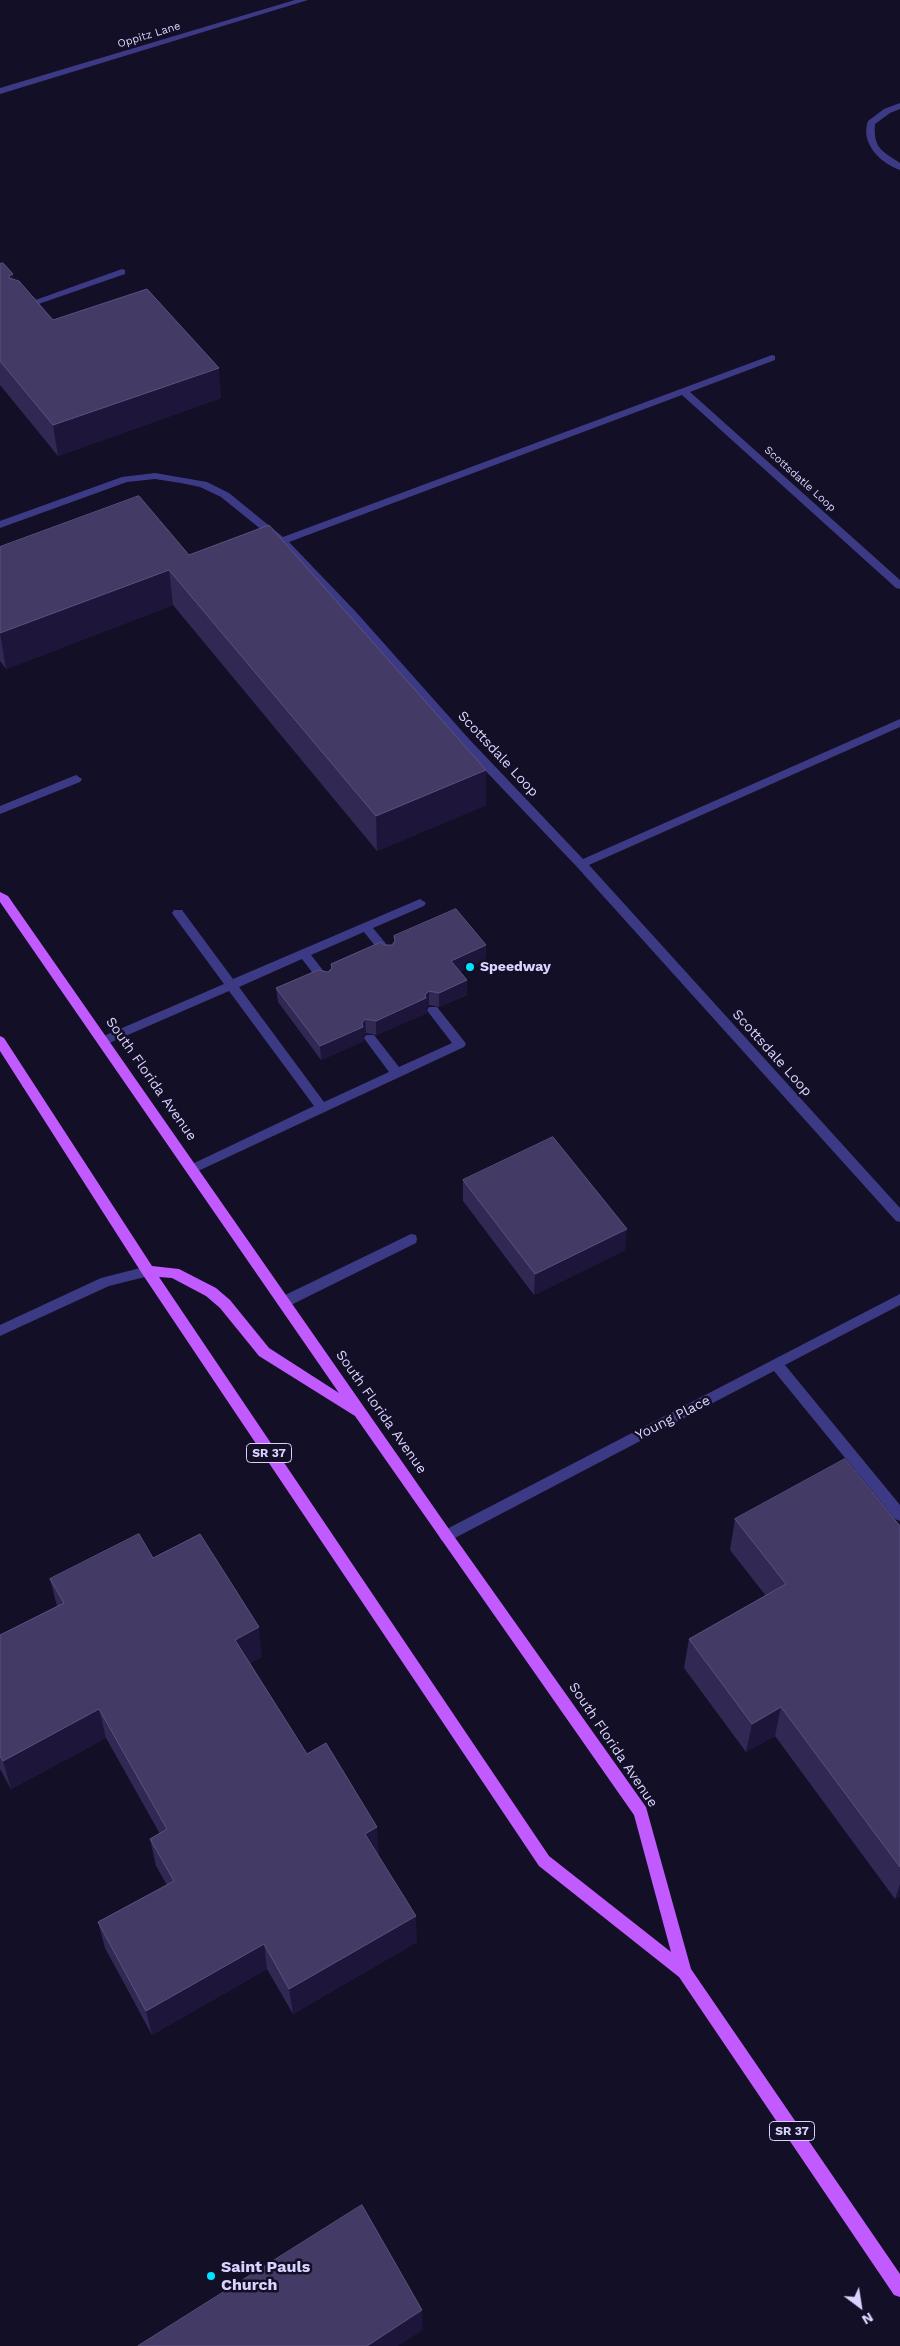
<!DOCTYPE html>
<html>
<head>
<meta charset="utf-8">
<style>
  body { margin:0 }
  #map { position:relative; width:900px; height:2346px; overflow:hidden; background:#130f26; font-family:"Work Sans",sans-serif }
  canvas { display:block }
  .north { position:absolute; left:835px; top:2281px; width:50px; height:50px; -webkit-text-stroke:4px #130f26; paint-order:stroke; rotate:149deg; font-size:14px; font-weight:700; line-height:20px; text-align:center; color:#d9d4ff }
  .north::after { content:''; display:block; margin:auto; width:18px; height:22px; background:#d9d4ff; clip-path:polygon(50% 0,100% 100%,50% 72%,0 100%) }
</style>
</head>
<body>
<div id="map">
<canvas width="900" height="2346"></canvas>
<div class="north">N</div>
</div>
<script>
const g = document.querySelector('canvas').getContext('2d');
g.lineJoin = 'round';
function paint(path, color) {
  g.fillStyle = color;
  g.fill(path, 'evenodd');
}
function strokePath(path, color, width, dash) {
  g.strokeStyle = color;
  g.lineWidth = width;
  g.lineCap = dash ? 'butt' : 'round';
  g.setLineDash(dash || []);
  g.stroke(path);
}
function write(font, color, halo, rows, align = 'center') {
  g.font = font + ' "Work Sans",sans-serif';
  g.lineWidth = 5;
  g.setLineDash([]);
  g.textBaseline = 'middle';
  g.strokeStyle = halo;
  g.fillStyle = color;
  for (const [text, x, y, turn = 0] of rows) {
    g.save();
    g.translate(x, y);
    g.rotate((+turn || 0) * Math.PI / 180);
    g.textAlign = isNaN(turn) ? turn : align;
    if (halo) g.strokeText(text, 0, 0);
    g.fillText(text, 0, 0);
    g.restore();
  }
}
const minor = new Path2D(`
  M295 0H308L0 94V88Z
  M900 103V109L890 113 875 124C873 148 882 151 900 163V170C880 163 860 143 868 121L884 109Z
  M122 269 125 270V274L24 309H18L16 307Z
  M772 355 775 356V360L690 392 900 580V589L896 588 682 395 289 542 356 612 469 739 583 859 900 719V727L589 865 900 1208V1222L896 1221 577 867 461 745 348 616 278 543 221 497 200 487 181 483 155 479 127 482 0 528V521L122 477 155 473 207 482 229 493 283 537Z
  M76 775 82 779 80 782 0 814V806Z
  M420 899 426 903 424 906 373 928 392 951 394 954 392 957H384L364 932 311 955 329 978 331 981 329 984H321L302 959 239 987 324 1102 389 1072 366 1041 364 1038 366 1035H374L399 1067 452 1043 429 1013 427 1010 429 1007H437L464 1041 466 1044 464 1047 196 1172H188L186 1169 188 1166 314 1106 229 991 107 1044H99L97 1041 99 1038 224 984 174 916 172 913 174 910H182L233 979Z
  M411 1234 416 1235 417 1239 416 1243 289 1306H279L278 1302 279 1298Z
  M148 1266 153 1267 154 1271 153 1275 109 1286 0 1336V1325L101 1278Z
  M900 1294V1305L785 1365 900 1505V1521L895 1519 774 1371 451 1540 446 1542 441 1540 439 1536 441 1532Z`);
const major = new Path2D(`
  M0 892 8 896 451 1532 646 1807 691 1969 900 2274V2297L894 2295 679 1977 539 1866 143 1275 0 1051V1036L4 1038 152 1266 179 1269 216 1288 230 1300 269 1348 339 1393 0 902ZM159 1277 172 1278 206 1296 220 1308 259 1356 355 1416 634 1815 671 1952 549 1856Z`);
const wall = new Path2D(`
  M0 264 53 320 221 398 58 456 0 385Z
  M0 547 189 555 486 805 377 851 173 605 6 669 0 661Z
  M394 936 486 945V959L459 972 467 995 439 1007 429 1005 426 1008 427 1013 376 1035 366 1033 363 1036 364 1041 321 1060 278 1002 276 988 328 972 331 969V964L384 945H392L394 942Z
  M463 1180 625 1250 534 1295 463 1201Z
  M735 1519 900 1526V1896L895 1899 775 1736 746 1752 684 1668 689 1639 766 1596 730 1550Z
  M153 1558 262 1657 250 1663 307 1754 379 1854H378L417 1942 293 2014 267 1969 152 2035 105 1948 98 1922 167 1885 156 1866 150 1839 160 1834 106 1738 11 1789 0 1769V1635L57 1606 50 1579Z`);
const shadedWall = new Path2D(`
  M13 274 18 304 13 306 9 276Z
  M219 368 221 398 58 456 53 425Z
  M169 570 173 605 6 669 0 633Z
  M486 770V805L377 851 376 816Z
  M486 945V959L451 976V961Z
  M467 980V995L439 1007V993Z
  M429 991V1005L426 1008 427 1013 376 1035V1021Z
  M365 1019 366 1033 363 1036 364 1041 321 1060 320 1046 362 1023Z
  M627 1229 625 1250 534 1295 535 1274Z
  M259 1627 262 1657 239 1669 235 1640Z
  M781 1707 775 1736 746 1752 752 1724Z
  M99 1709 106 1738 11 1789 3 1761Z
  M377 1827 379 1854 366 1861 365 1834Z
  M900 1884V1896L895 1899Z
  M416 1916 417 1942 293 2014 289 1989Z
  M264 1944 267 1969 152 2035 146 2011Z
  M422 2310 423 2330 398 2346H367Z`);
const building = new Path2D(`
  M3 263 13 274 9 276V278L19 281 53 320 147 289 219 368 53 425 0 361V264Z
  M139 496 189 555 269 525 486 770 376 816 169 570 0 633V547Z
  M456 909 486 945 451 961 467 980 439 993 429 991 425 995 426 998 376 1021 365 1019 362 1023 363 1027 320 1046 276 988 318 970 328 972 332 968 331 964 381 942 384 945H392L395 941 394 936Z
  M553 1137 627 1229 535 1274 463 1180Z
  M845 1459 900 1526V1867L781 1707 752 1724 689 1639 786 1584 735 1519Z
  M139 1534 153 1558 200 1534 259 1627 235 1640 307 1754 326 1743 377 1827 365 1834 416 1916 289 1989 264 1944 146 2011 98 1922 174 1881 150 1839 167 1829 99 1709 3 1761 0 1756V1635L64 1603 50 1579Z
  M362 2205 422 2310 367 2346H138Z`);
const markers = [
  [470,967,5,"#00e5ff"],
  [211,2276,5,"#00e5ff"]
];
const farStreetnames = [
  ["Oppitz Lane",149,35,-17],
  ["Scottsdatle Loop",800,479,42]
];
const shields = [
  [269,1453,45],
  [792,2131,45]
];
const shieldNames = [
  ["SR 37",269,1453],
  ["SR 37",792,2131]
];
const streetNames = [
  ["Scottsdale Loop",498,754,47],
  ["Scottsdale Loop",772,1053,48],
  ["South Florida Avenue",151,1079,55],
  ["South Florida Avenue",381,1412,55],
  ["Young Place",673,1418,-27],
  ["South Florida Avenue",613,1745,56]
];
const poiNames = [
  ["Speedway",480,967]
];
const nearPoinames = [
  ["Saint Pauls",221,2267],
  ["Church",221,2285]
];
paint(minor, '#3d3a85');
paint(major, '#c25bff');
paint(wall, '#312854');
paint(shadedWall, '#1d163a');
paint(building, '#433a66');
strokePath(building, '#5a527e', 1);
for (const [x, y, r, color] of markers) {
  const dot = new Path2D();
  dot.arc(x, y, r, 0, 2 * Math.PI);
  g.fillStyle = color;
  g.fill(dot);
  strokePath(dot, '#130f26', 2);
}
write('11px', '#d9d4ff', '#130f26', farStreetnames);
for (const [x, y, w] of shields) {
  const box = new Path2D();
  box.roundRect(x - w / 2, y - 9.5, w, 19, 4);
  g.fillStyle = '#130f26';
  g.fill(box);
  strokePath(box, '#d9d4ff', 1);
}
write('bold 12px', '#d9d4ff', null, shieldNames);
write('14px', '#d9d4ff', '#130f26', streetNames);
write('bold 14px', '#d9d4ff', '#130f26', poiNames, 'left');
write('bold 16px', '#d9d4ff', '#130f26', nearPoinames, 'left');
</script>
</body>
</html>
